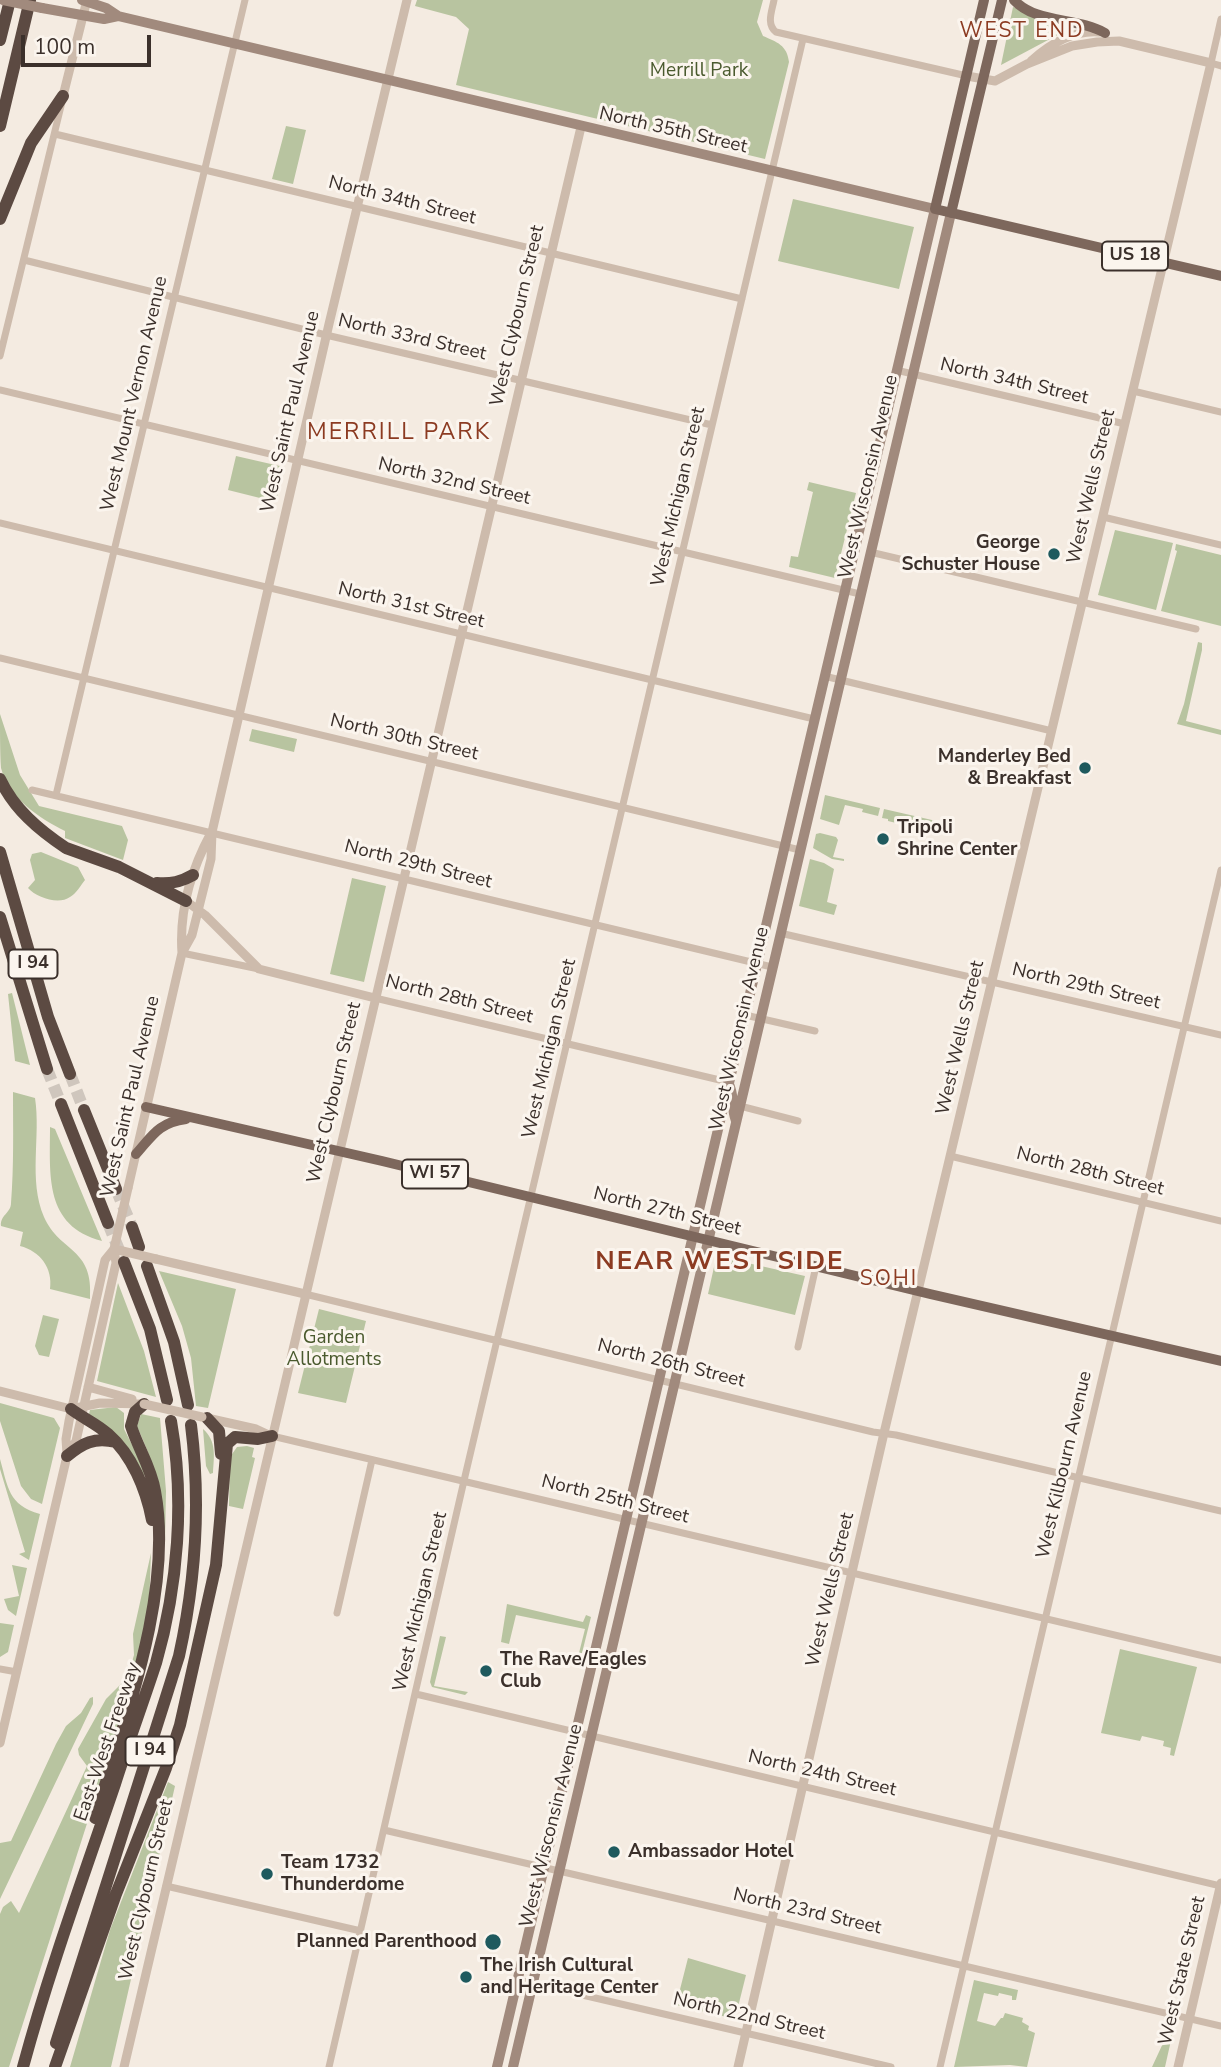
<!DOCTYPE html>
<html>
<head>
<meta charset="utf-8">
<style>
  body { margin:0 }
  #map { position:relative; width:1221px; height:2067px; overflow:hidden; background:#f4ebe1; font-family:"Nunito Sans",sans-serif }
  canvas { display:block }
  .scale { position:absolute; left:21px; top:35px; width:130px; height:32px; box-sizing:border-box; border:4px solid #3b302b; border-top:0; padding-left:9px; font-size:21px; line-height:24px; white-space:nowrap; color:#3b302b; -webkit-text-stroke:5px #fbf5ee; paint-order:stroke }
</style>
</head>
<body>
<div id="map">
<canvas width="1221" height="2067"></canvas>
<div class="scale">100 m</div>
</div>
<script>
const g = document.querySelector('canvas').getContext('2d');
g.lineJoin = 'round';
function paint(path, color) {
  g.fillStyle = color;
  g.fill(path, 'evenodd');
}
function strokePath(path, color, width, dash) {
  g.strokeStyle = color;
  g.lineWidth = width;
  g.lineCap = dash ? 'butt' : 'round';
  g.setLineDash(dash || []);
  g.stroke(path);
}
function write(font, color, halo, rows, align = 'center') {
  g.font = font + ' "Nunito Sans",sans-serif';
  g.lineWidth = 6;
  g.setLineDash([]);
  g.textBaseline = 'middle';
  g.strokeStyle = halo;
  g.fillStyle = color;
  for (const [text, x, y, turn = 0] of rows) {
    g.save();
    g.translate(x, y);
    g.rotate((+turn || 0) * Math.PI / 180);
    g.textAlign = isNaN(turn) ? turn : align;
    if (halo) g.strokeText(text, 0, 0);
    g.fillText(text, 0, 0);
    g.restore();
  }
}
const green = new Path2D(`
  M417 0H763L757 22 763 36C777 42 787 45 789 62L765 159 456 85 469 29 456 17 415 6Z
  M1013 7 1064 24 1065 31 1001 65Z
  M286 126 306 130 293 184 272 179Z
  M793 199 914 227 899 289 778 261Z
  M236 456 284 467 276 502 228 490Z
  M809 482 856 493 835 578 789 567 791 556 798 557 813 492 807 490Z
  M1115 530 1173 543 1156 610 1098 595Z
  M1176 544 1221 555V626L1161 611 1177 551 1175 550Z
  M1198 642 1202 643V650L1186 721 1221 730V735L1177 724 1184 704Z
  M0 714 20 775 39 806 122 826 128 840 123 860 65 838V831C39 818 9 798 1 768 0 753 0 730 0 714Z
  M252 729 297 739 294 752 249 741Z
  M825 795 880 808 878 816 862 812 863 809 845 805 839 825 820 819Z
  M884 809 932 820 934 825 923 823 921 829 888 821V819L882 818Z
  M820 833 836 837 838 840 833 857 844 859V861L832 859 813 848 816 834Z
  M41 852 78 867 85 880C81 885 76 894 70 897 59 905 37 898 28 888L35 880 30 860 32 854Z
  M810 859 824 863 834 869 827 902 837 905 834 915 799 906Z
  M352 878 386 886 364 982 330 974Z
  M12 993 30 1065 15 1061 8 994Z
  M13 1092 35 1098C41 1136 28 1180 44 1217 60 1253 94 1247 90 1299L50 1289C53 1268 40 1251 20 1246L23 1232 1 1226C0 1215 11 1213 11 1203 14 1166 13 1129 13 1092Z
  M50 1127 55 1129 102 1241C44 1226 50 1175 50 1127Z
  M721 1257 805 1276 795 1315 708 1294 716 1258Z
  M159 1271 236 1289 208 1408 196 1406 191 1358 182 1326Z
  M118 1283 144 1351 156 1397 97 1381Z
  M319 1309 366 1321 346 1403 298 1393Z
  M43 1315 59 1319 49 1357 39 1355 35 1346Z
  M0 1403 54 1418 60 1428 42 1504 31 1499 21 1486 0 1421Z
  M116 1407 124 1413V1429L147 1474 143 1476 89 1414 90 1410Z
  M141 1414 160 1418 166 1491 165 1541H163L148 1452 137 1426Z
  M203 1429C217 1441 214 1457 213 1473L210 1474 206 1466Z
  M247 1446 254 1448 252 1457 255 1458 243 1509 229 1506 230 1457 237 1447Z
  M0 1459C8 1487 8 1505 40 1514L29 1560 19 1554 25 1552 0 1469Z
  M151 1553 149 1611 124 1708 9 2067H0V1914L3 1907 11 1901 19 1913 87 1766 79 1755 78 1749 106 1699 127 1678 134 1655 133 1634Z
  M12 1565 27 1568 16 1616 8 1610 4 1599 19 1596Z
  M507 1604 583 1622 586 1615 591 1617 582 1653H579L585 1629 516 1615 509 1644 501 1642Z
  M0 1623 14 1625 8 1652 0 1657Z
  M440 1636 446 1637 434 1686 468 1692 465 1695 432 1687 430 1682Z
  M1120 1649 1197 1667 1174 1756 1170 1755 1171 1748 1163 1746 1164 1741 1142 1736 1140 1741 1101 1733Z
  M93 1697V1704L0 1899V1843L11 1841 56 1744 66 1726 81 1713 90 1698Z
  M168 1782 175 1786 111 2067H70L110 1930Z
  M688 1958 746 1975 735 2019 676 2005Z
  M974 1980 1018 1990 1016 2000H1012V1996L999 1993 998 1996 984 1993 977 2021 995 2026 1001 2018H1003L1005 2013 1023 2018 1022 2022 1029 2026 1028 2030 1035 2033 1027 2067 1010 2065 954 2067Z
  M1171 2026 1174 2027 1165 2067H1152Z`);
const motorwayTunnel = new Path2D(`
  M47 1069 61 1104
  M70 1074 84 1110
  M116 1189 132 1227
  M108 1223 124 1262`);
const minor = new Path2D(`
  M774 0C772 11 766 24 776 32L967 76
  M1221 19 1211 63 1221 66
  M55 134 742 299
  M24 260 326 335 712 425
  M0 356 62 102
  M896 370 1125 424
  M0 390 860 594
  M1133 391 1221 412
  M1103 517 1221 545
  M0 523 814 719
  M870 552 1196 629
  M0 658 800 850
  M824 676 1052 731
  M32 790 772 967
  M56 795 245 0
  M780 933 1221 1035
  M182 953 259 969
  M375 998 728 1082
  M745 1015 815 1031
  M740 1106 798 1121
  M950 1156 1221 1221
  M305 1294 873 1432 896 1435 1221 1511
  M798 1347 816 1266
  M272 1436 1221 1660
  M337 1613 372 1460
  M0 1669 17 1672
  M416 1694 1221 1886
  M384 1830 1221 2026
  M166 1886 361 1931
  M518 1980 891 2067
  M329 2067 466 1472 803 39
  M940 2067 1221 870`);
const tertiary = new Path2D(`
  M1031 61C1050 44 1073 30 1099 32
  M63 96 87 0
  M186 901 205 915 259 969 375 998
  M182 953 192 935 211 859 212 832 237 724 329 324 407 0
  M128 1188 182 953C179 911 191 870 211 833
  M156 1259 305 1294
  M88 1387 132 1399
  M0 1391 71 1409 100 1403 144 1404
  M207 1418 256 1429 271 1436
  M67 1454 66 1439 69 1421 105 1260 114 1249
  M0 1743 67 1456 76 1441 116 1263 114 1249
  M124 2067 581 127
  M738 2067 884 1433 1211 63 1119 41 1097 42 1072 46 1027 64 995 81 967 76
  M1178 2067 1221 1883`);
const secondary = new Path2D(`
  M82 0 106 8 118 16 935 209 497 2067
  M42 8 104 19 118 16
  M728 1082C736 1098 730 1105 736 1121
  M513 2067 951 213`);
const primary = new Path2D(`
  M984 0 935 209 1221 276
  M1014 0C1036 24 1077 17 1105 33
  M951 213 1002 0
  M146 1107 382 1161 930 1294 1221 1361
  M136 1154C153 1135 158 1123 186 1119`);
const motorway = new Path2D(`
  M0 40 10 0
  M0 126 30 0
  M0 219 31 143 63 96
  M0 779C14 809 39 830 66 848L119 867 186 901
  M0 852 48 1017 70 1074
  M157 883C171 884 181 882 193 875
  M0 917 47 1069
  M61 1104 108 1223
  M84 1110 116 1189
  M132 1227 139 1247
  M124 1262 150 1329 167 1400
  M147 1266 174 1342 188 1405
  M71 1409C83 1418 97 1424 108 1434 132 1455 146 1489 152 1520
  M207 1418 219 1431 221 1454
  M67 1456C83 1443 94 1437 116 1442
  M95 1818C124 1720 174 1593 155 1491 151 1467 138 1448 131 1426L135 1412 144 1404
  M56 2043 179 1656C196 1579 201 1504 191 1425
  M23 2067C49 1971 83 1878 115 1784 128 1743 143 1703 156 1663 178 1586 185 1500 171 1421
  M55 2067 116 1894 166 1768 180 1725 216 1565 227 1444 235 1437 258 1439 272 1436`);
const tertiaryBridge = new Path2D(`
  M128 1188 114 1249 156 1259
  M144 1404 202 1417`);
const secondaryBridge = new Path2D(`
  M3 0 42 8`);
const markers = [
  [1054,554,7,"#1f5a5e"],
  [1085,768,7,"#1f5a5e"],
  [883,839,7,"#1f5a5e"],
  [486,1671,7,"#1f5a5e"],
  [614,1852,7,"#1f5a5e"],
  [267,1874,7,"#1f5a5e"],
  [493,1942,9,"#1f5a5e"],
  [466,1977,7,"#1f5a5e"]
];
const shields = [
  [1135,256,66],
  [33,964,49],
  [435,1174,66],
  [150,1751,49]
];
const shieldNames = [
  ["US 18",1135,256],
  ["I 94",33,964],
  ["WI 57",435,1174],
  ["I 94",150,1751]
];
const parkNames = [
  ["Merrill Park",699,71],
  ["Garden",334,1338],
  ["Allotments",334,1360]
];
const streetNames = [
  ["North 35th Street",673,131,13],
  ["North 34th Street",402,201,14],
  ["West Clybourn Street",518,316,-77],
  ["North 33rd Street",412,338,13],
  ["North 34th Street",1014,382,13],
  ["West Mount Vernon Avenue",135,394,-77],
  ["West Saint Paul Avenue",291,412,-77],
  ["West Wisconsin Avenue",869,477,-77],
  ["North 32nd Street",454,482,13],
  ["West Wells Street",1092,487,-77],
  ["West Michigan Street",679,497,-77],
  ["North 31st Street",411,606,13],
  ["North 30th Street",404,738,13],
  ["North 29th Street",418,865,14],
  ["North 29th Street",1086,987,13],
  ["North 28th Street",459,1000,14],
  ["West Wisconsin Avenue",740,1029,-77],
  ["West Wells Street",961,1038,-77],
  ["West Michigan Street",550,1049,-77],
  ["West Clybourn Street",335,1093,-77],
  ["West Saint Paul Avenue",131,1097,-77],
  ["North 28th Street",1090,1172,14],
  ["North 27th Street",667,1212,14],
  ["North 26th Street",671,1364,14],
  ["West Kilbourn Avenue",1065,1465,-77],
  ["North 25th Street",615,1500,14],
  ["West Wells Street",831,1590,-77],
  ["West Michigan Street",421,1602,-77],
  ["East-West Freeway",108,1742,-71],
  ["North 24th Street",822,1774,13],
  ["West Wisconsin Avenue",552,1826,-76],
  ["West Clybourn Street",147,1890,-77],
  ["North 23rd Street",807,1912,13],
  ["West State Street",1183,1971,-77],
  ["North 22nd Street",749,2017,13]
];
const poiNames = [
  ["George",1040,543,"right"],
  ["Schuster House",1040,565,"right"],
  ["Manderley Bed",1071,757,"right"],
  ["& Breakfast",1071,779,"right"],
  ["Tripoli",897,828],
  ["Shrine Center",897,850],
  ["The Rave/Eagles",500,1660],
  ["Club",500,1682],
  ["Ambassador Hotel",628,1852],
  ["Team 1732",281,1863],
  ["Thunderdome",281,1885],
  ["Planned Parenthood",477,1942,"right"],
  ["The Irish Cultural",480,1966],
  ["and Heritage Center",480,1988]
];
const neighbourhoodNames = [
  ["WEST END",1022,32],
  ["SOHI",889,1280]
];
const quarterNames = [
  ["MERRILL PARK",399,433]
];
const districtNames = [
  ["NEAR WEST SIDE",720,1263]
];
paint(green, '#b8c4a0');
strokePath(motorwayTunnel, '#cfc6bd', 12, [12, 6]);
strokePath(minor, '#cdbbac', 7);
strokePath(tertiary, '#cdbbac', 9);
strokePath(secondary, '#a18a7d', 10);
strokePath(primary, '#7d675c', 10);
strokePath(motorway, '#5c4a42', 12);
strokePath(tertiaryBridge, '#cdbbac', 9);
strokePath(secondaryBridge, '#a18a7d', 10);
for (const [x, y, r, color] of markers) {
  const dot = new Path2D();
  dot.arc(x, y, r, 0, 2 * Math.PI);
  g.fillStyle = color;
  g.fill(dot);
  strokePath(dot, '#fbf5ee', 2.5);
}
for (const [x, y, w] of shields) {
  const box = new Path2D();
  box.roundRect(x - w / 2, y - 14.5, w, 29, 5);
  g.fillStyle = '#fbf5ee';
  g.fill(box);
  strokePath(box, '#3b302b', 2);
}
write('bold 18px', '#3b302b', null, shieldNames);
write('19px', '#4a5a2e', '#fbf5ee', parkNames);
write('19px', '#3b302b', '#fbf5ee', streetNames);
write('bold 19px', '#3b302b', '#fbf5ee', poiNames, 'left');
g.letterSpacing = '2px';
write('21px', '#8c3b22', '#fbf5ee', neighbourhoodNames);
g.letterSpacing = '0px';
g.letterSpacing = '2px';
write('23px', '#8c3b22', '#fbf5ee', quarterNames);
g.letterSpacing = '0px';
g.letterSpacing = '2px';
write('bold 26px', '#8c3b22', '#fbf5ee', districtNames);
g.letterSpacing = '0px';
</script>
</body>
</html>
